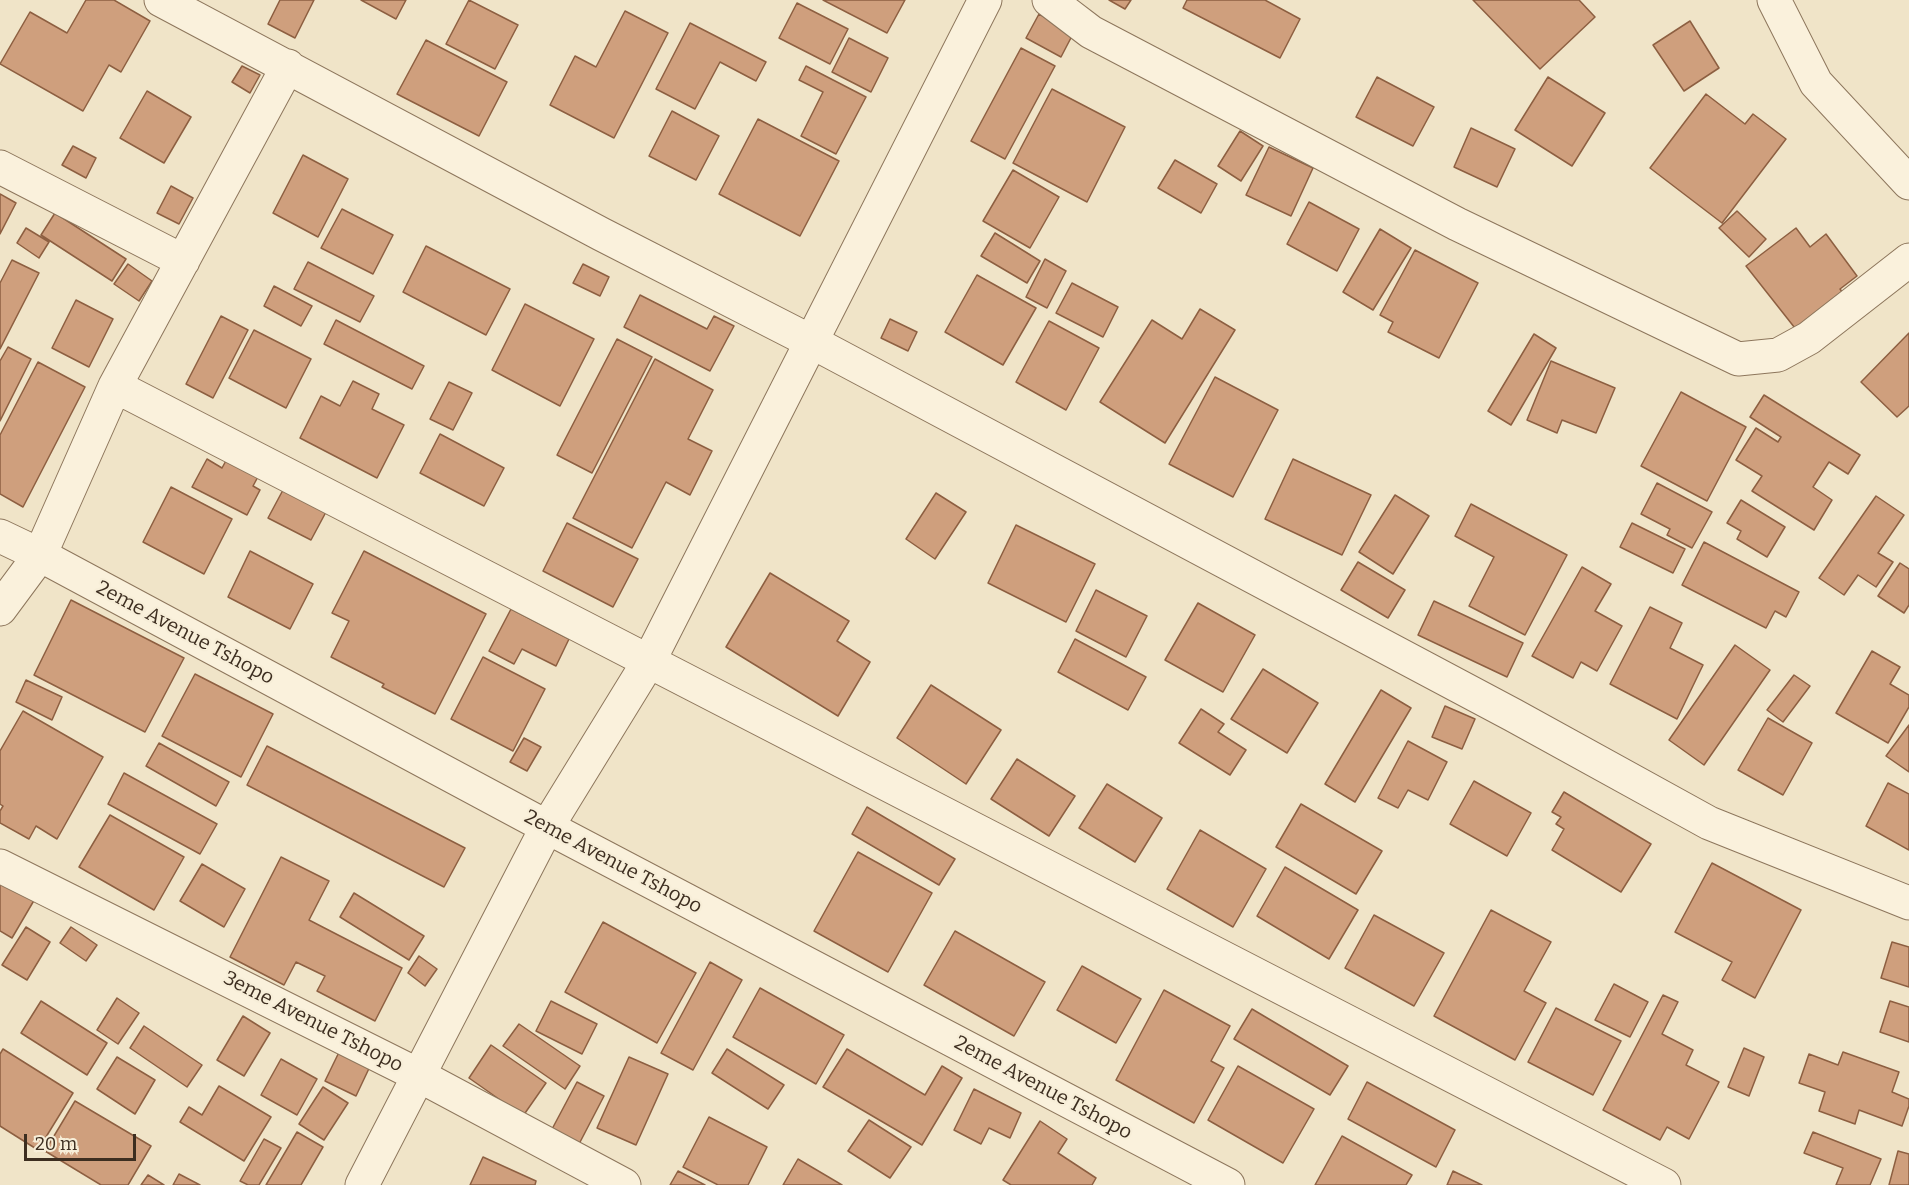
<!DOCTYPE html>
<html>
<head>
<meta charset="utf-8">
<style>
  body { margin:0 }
  #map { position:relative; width:1909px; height:1185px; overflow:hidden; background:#f0e4c8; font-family:Bitter,serif }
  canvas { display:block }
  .scale { position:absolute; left:24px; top:1134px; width:112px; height:27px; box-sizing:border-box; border:3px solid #3d2e20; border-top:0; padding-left:8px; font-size:18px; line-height:21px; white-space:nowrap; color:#3d2e20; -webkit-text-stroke:4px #f7eed8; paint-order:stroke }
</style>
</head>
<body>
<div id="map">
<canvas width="1909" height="1185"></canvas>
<div class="scale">20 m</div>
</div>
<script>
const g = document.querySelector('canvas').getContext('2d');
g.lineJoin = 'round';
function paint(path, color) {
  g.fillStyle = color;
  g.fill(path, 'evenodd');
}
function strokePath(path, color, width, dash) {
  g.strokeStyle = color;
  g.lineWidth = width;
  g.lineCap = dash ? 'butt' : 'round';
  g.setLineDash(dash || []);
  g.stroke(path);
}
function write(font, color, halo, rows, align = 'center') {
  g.font = font + ' Bitter,serif';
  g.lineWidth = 4.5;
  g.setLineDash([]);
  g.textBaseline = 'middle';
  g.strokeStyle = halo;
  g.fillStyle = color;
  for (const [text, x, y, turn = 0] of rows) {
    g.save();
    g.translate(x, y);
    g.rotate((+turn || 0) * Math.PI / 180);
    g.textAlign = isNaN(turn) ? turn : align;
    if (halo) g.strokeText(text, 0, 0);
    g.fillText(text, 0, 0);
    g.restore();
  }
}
const building = new Path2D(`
  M86 0H114L150 21 121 72 109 65 83 111 0 64 30 12 67 33Z
  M280 0H314L295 38 268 24Z
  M361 0H406L396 19Z
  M469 0 518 25 495 69 446 44Z
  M823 0H905L887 33Z
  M1109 0H1131L1125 9Z
  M1187 0H1265L1300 19 1280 58 1183 8Z
  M1473 0H1579L1595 17 1540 69Z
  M797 3 848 29 830 64 779 38Z
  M625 11 668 33 614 138 550 105 575 56 596 67Z
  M1039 14 1074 32 1061 57 1026 38Z
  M1690 21 1719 68 1684 91 1653 45Z
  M690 23 766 62 756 81 720 62 695 109 656 89Z
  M849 38 888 58 871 92 832 72Z
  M426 40 507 82 479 136 397 94Z
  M1021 48 1055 66 1005 159 971 141Z
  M242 66 260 75 250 93 232 82Z
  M806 66 866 97 836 154 801 136 823 92 799 80Z
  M1377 77 1434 107 1413 146 1356 117Z
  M1548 77 1605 113 1572 166 1515 130Z
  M1052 89 1125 127 1087 202 1013 163Z
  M147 91 191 117 164 163 120 138Z
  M1706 94 1745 124 1753 114 1786 139 1722 223 1650 168Z
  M672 111 719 136 696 180 649 156Z
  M758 119 839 161 800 236 719 194Z
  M1471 128 1515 149 1497 187 1454 167Z
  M1240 131 1263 146 1241 181 1218 166Z
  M73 146 96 158 86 178 62 165Z
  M1269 147 1313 168 1291 216 1246 195Z
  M303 155 348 179 318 237 273 213Z
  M1175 160 1217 184 1201 213 1158 188Z
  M1013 170 1059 197 1030 248 983 221Z
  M171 186 193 198 179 224 157 213Z
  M0 194 16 203 0 234Z
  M1309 202 1359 229 1337 271 1287 244Z
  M342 209 393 235 373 274 321 248Z
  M1737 211 1766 239 1749 257 1719 228Z
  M55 213 126 259 112 281 41 235Z
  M26 228 49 242 39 258 17 243Z
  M1796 228 1810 247 1826 234 1857 276 1840 289 1850 302 1802 337 1746 266Z
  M1380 229 1411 248 1373 310 1343 292Z
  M995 233 1040 261 1027 283 981 256Z
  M426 246 510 289 486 335 403 292Z
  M1415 250 1478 283 1439 358 1388 332 1393 322 1380 315Z
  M1045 259 1066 271 1047 308 1026 297Z
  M12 260 39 273 0 349V283Z
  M308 262 374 296 360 322 294 289Z
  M128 264 152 281 139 301 114 284Z
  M583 264 609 277 600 296 573 283Z
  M977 275 1036 308 1003 365 945 332Z
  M1072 283 1118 307 1103 337 1056 313Z
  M274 286 312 306 301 326 264 306Z
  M640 295 707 329 714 316 734 326 710 371 624 327Z
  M76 300 113 319 89 367 52 348Z
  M525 304 594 339 560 406 492 370Z
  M1200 309 1235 330 1165 443 1100 402 1152 320 1182 339Z
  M221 316 248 330 213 398 186 384Z
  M890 319 917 332 908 351 881 338Z
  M336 320 424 366 412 389 324 344Z
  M1049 321 1099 348 1066 410 1016 382Z
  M254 330 311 359 286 408 229 378Z
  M1909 333V406L1897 417 1861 382Z
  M1534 334 1556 348 1511 425 1488 411Z
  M617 339 652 357 592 473 557 455Z
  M8 347 31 359 0 421V361Z
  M655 359 713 390 688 439 712 451 690 495 666 482 632 548 573 518Z
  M1551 361 1615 388 1596 433 1562 420 1557 433 1527 420Z
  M38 362 85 387 23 507 0 494V435Z
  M1215 377 1278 410 1233 497 1169 464Z
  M353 381 379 394 372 409 404 425 377 478 300 438 321 396 340 406Z
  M449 382 472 393 453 430 430 419Z
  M1681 392 1746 427 1707 501 1641 466Z
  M1764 395 1860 455 1848 474 1829 462 1813 487 1832 500 1814 530 1752 491 1762 476 1736 460 1756 428 1778 442 1781 437 1750 417Z
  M440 434 504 468 484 506 420 473Z
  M228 457 260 473 253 486 260 490 247 515 192 487 207 459 222 468Z
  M1293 459 1371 495 1342 555 1265 519Z
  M1657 483 1712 512 1692 548 1667 535 1670 529 1641 514Z
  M171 487 232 519 204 574 143 542Z
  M283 490 326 512 311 540 268 518Z
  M936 493 966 512 935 559 906 539Z
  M1395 495 1429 516 1393 574 1359 552Z
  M1876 496 1904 515 1878 553 1893 562 1876 587 1858 575 1844 595 1819 578Z
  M1741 500 1785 527 1767 557 1737 539 1741 531 1727 523Z
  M1471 504 1567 555 1525 635 1469 606 1494 557 1455 536Z
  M567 523 638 559 613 607 543 571Z
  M1632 523 1685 549 1673 573 1620 547Z
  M1016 525 1095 564 1066 622 988 583Z
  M1704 542 1799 592 1786 617 1775 611 1766 628 1682 585Z
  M250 551 313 584 290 629 228 597Z
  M364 551 486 614 435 714 382 687 384 684 331 657 349 621 332 613Z
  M1358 562 1405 590 1388 618 1341 590Z
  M1900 563 1909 569V605L1904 613 1878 596Z
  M1582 567 1611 584 1595 611 1622 626 1597 671 1581 662 1573 678 1532 656Z
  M770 573 849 621 837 641 870 662 838 716 726 647Z
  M1096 590 1147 616 1126 657 1076 631Z
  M71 600 184 658 145 732 34 675Z
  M1434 601 1523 643 1507 677 1418 635Z
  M1198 603 1255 635 1223 692 1165 660Z
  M1650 607 1682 623 1670 648 1703 665 1677 719 1610 684Z
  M511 609 569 639 556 666 522 649 514 664 489 651Z
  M1075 639 1146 677 1128 710 1058 672Z
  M1735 645 1770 670 1704 765 1669 740Z
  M1872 651 1900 667 1890 684 1909 695V707L1888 743 1836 713Z
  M483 657 545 689 513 751 451 719Z
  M1263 669 1318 703 1287 753 1231 719Z
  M195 674 273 714 241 777 162 736Z
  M1794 675 1810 686 1783 722 1767 710Z
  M26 680 62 697 52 720 16 702Z
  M931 685 1001 730 966 784 897 738Z
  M1381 690 1411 708 1355 802 1325 784Z
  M1445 706 1475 719 1462 749 1432 737Z
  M1201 709 1224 724 1218 732 1246 750 1230 775 1179 743Z
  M23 711 103 757 57 839 36 826 29 839 0 823V811L3 806 0 804V751Z
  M1768 718 1812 743 1783 795 1738 770Z
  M1909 725V772L1886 756Z
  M524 738 541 747 527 771 510 762Z
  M1408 741 1447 762 1428 800 1408 790 1398 808 1378 798Z
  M159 743 229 782 216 806 146 766Z
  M267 746 465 848 444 887 247 785Z
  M1017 759 1075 796 1049 836 991 799Z
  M124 773 217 824 200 854 108 804Z
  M1474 781 1531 813 1507 856 1450 824Z
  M1888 783 1909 794V850L1866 826Z
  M1107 784 1162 818 1135 862 1079 828Z
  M1564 792 1651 844 1621 892 1552 850 1564 829 1556 824 1561 817 1552 812Z
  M1301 804 1382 851 1356 894 1276 847Z
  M867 807 955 859 939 885 852 834Z
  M110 815 184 857 154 910 79 867Z
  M1200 830 1266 869 1233 927 1167 889Z
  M858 852 932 893 888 972 814 931Z
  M281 857 329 881 309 920 402 968 375 1021 317 991 325 976 296 962 284 985 230 957Z
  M1712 863 1801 910 1755 998 1722 980 1732 962 1675 932Z
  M202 864 245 889 224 927 180 901Z
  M1285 867 1358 910 1329 959 1257 916Z
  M0 876 36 897 12 938 0 931Z
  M354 893 424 936 409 960 340 917Z
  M1491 910 1551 942 1524 991 1546 1003 1515 1060 1434 1016Z
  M1374 915 1444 953 1414 1006 1345 968Z
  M603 922 696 973 657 1043 565 992Z
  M26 927 50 942 27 980 2 965Z
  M71 927 97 945 86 961 60 943Z
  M955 931 1045 982 1014 1036 924 985Z
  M1892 942 1909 947V987L1881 978Z
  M419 956 437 969 425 986 408 973Z
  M710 962 742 980 693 1070 661 1053Z
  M1082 966 1141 999 1116 1043 1057 1010Z
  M1614 984 1648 1002 1630 1037 1595 1020Z
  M760 988 844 1035 816 1084 733 1037Z
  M1164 990 1230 1026 1211 1061 1224 1068 1194 1123 1116 1080Z
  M1663 995 1678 1002 1662 1034 1693 1050 1686 1065 1719 1082 1689 1139 1667 1127 1660 1140 1603 1110Z
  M117 998 139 1013 118 1044 97 1030Z
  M41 1001 107 1043 87 1075 21 1033Z
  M551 1001 597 1024 582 1054 536 1031Z
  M1890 1001 1909 1007V1042L1880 1032Z
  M1556 1008 1621 1041 1593 1095 1528 1062Z
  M1252 1009 1348 1066 1330 1095 1234 1039Z
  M243 1016 270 1033 244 1076 217 1060Z
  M519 1024 580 1066 565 1089 503 1046Z
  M144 1026 202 1065 187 1087 130 1048Z
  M491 1045 546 1083 523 1116 469 1078Z
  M342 1046 373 1060 356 1096 325 1081Z
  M1744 1048 1764 1057 1749 1096 1728 1087Z
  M3 1049 73 1093 38 1150 0 1126V1054Z
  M727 1049 784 1085 768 1109 712 1073Z
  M847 1049 925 1095 942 1066 962 1078 922 1145 823 1087Z
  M1843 1052 1899 1072 1892 1092 1909 1099V1106L1902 1126 1859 1110 1855 1124 1819 1111 1825 1092 1799 1083 1809 1054 1838 1065Z
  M117 1057 155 1080 135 1114 97 1089Z
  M629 1057 668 1074 636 1145 597 1128Z
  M281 1059 317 1079 297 1115 261 1095Z
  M1238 1066 1314 1109 1283 1163 1208 1120Z
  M577 1082 604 1096 578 1146 551 1131Z
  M1367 1082 1455 1130 1436 1167 1348 1119Z
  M219 1086 271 1117 244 1161 180 1122 189 1107 202 1115Z
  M323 1087 348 1103 324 1140 299 1124Z
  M974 1089 1021 1113 1010 1138 989 1128 981 1144 954 1130Z
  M75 1101 151 1146 128 1185H101L45 1151Z
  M709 1117 767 1147 748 1185H718L683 1167Z
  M869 1120 911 1147 890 1178 848 1151Z
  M1040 1121 1067 1139 1058 1153 1096 1178 1092 1185H1011L1003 1180Z
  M297 1132 323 1147 301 1185H266Z
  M1813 1132 1881 1159 1870 1185H1836L1843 1168 1804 1153Z
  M1342 1136 1412 1175 1406 1185H1315Z
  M264 1139 281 1148 259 1185H248L240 1181Z
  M1898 1151 1909 1154V1185H1889Z
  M483 1157 536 1181 535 1185H470Z
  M798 1159 842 1185H783Z
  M678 1171 705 1185H670Z
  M1453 1171 1482 1185H1447Z
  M179 1174 200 1185H173Z
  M148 1175 164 1185H141Z`);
const minor = new Path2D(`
  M161 0 601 234 812 342 1513 715 1709 823 1909 903
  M1049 0 1091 32 1457 224 1738 359 1778 355 1809 338 1909 260
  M0 167 183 261
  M115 386C632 652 1147 921 1664 1185
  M0 536 40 555 547 827 1228 1185
  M0 609 40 555 115 386 288 66
  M0 866 420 1076 624 1185
  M362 1185 547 827 649 661 985 0`);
const tertiary = new Path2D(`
  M1774 0 1816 83 1909 183`);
const streetNames = [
  ["2eme Avenue Tshopo",185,633,28],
  ["2eme Avenue Tshopo",613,862,28],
  ["3eme Avenue Tshopo",313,1022,27],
  ["2eme Avenue Tshopo",1043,1088,28]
];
paint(building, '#cf9f7d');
strokePath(building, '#8d5f41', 1.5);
strokePath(minor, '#8d765c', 35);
strokePath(tertiary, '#8d765c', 35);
strokePath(minor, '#faf1dc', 33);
strokePath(tertiary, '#faf1dc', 33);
write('20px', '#3d2e20', '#f7eed8', streetNames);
</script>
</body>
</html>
